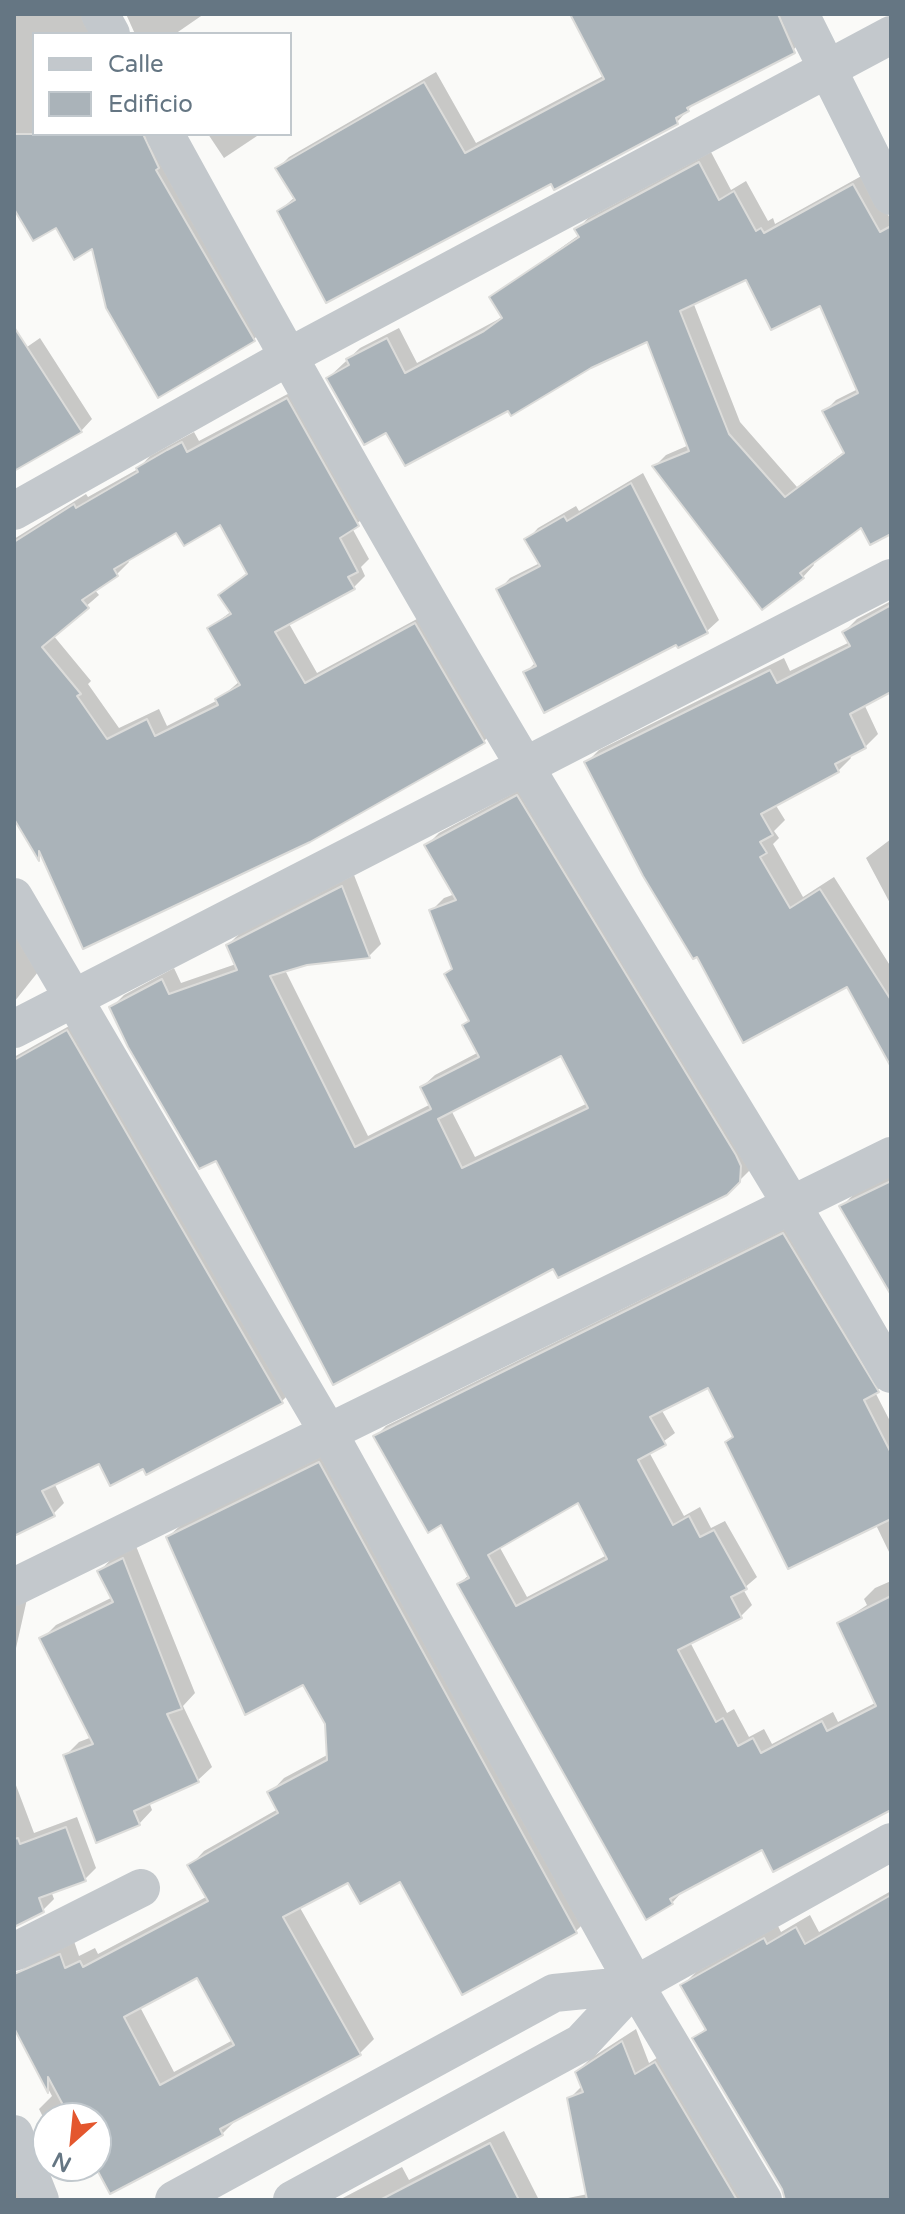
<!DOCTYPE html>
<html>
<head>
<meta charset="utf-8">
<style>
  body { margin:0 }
  #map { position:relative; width:905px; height:2214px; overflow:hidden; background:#fafaf8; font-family:"Varela Round",sans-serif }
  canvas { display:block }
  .frame { position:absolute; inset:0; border:16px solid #657683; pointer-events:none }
  .legend { position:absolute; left:32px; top:32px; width:260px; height:104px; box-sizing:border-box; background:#fff; border:2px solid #c1c8cd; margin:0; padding:10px 14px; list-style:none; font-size:24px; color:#657683 }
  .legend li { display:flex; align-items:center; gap:16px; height:40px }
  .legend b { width:40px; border:2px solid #c1c8cd }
  .north { position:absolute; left:32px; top:2102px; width:80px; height:80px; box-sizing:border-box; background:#fff; border:2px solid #c1c8cd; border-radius:50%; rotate:207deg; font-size:22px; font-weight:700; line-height:32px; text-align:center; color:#657683 }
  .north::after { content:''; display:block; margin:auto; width:28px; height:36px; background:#e4572e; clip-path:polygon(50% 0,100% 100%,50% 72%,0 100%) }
</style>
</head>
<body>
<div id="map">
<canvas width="905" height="2214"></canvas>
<div class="frame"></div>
<ul class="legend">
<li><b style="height:10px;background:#c3c8cc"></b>Calle</li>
<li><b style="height:22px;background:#aab3b9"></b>Edificio</li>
</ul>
<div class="north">N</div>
</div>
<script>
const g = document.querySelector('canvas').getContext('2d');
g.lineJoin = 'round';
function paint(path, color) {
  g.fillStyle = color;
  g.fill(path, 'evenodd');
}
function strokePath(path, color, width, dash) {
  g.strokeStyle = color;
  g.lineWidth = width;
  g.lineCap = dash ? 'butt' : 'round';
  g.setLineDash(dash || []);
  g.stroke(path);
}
const shadow = new Path2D(`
  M14 14H95L105 34H34V134H160L265 328 253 340 93 246 14 207Z
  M126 14H204L175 34H135Z
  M573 14H792L804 39 793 50 697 100 677 122 552 182 279 211 295 197 278 168 289 157 436 72 476 143 605 75Z
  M208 134H260L224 158Z
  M711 152 731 190 746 181 768 221 773 218 775 224 865 174 891 220V531L861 525 812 562 814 565 803 577 762 607 655 466 666 455 689 445 648 339 509 408 387 431 328 378 360 348 399 328 417 363 497 320 503 316 492 297 579 235 577 230 588 218ZM747 277 821 304 858 389 836 400 825 411 845 451 797 487 740 422 693 302Z
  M40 338 92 419 81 431 14 469V356Z
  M299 388 370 512 352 528 369 559 361 567 365 576 353 588 288 622 317 673 428 613 496 729 484 741 309 841 43 854 39 857 14 815V539L86 494 88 497 138 469 150 456 181 439 194 432 199 441ZM220 522 248 572 220 595 232 611 209 628 240 681 218 700 167 726 159 709 119 728 88 684 91 681 53 635 99 595 94 589 117 574 129 562 127 559 177 531Z
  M643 473 719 620 707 631 679 646 677 643 526 672 536 662 499 590 510 578 540 563 527 540 538 528 576 506 579 511Z
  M891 601V689L864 704 878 734 865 747 849 755 851 758 838 771 775 804 785 820 774 831 779 838 773 844 803 897 834 877 891 967V1064L848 984 698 954 586 763 599 750 784 658 790 671 850 642 844 632 857 619Z
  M530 784 752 1168 726 1194 554 1266 217 1159 112 1007 124 995 174 968 181 983 236 964 228 945 240 933 354 875 381 944 369 956 307 963 285 970 368 1136 431 1104 422 1087 435 1075 479 1052 464 1025 470 1019 447 974 453 967 432 910 444 898 455 894 427 845 439 833ZM562 1053 588 1103 475 1157 451 1110Z
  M891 839V905L866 858Z
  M14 909 42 967 14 1002Z
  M78 1021 293 1390 282 1401 147 1472 144 1466 100 1461 54 1483 64 1503 53 1514 14 1534V1057Z
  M891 1176V1293L842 1206 855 1193Z
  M794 1224 889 1380 875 1392 891 1423V1556L876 1525 727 1442 734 1435 709 1385 661 1409 675 1433 649 1452 684 1516 700 1507 711 1528 725 1521 757 1577 743 1589 752 1605 741 1616 690 1642 727 1713 734 1709 749 1737 764 1729 772 1744 833 1712 838 1722 877 1702 840 1623 867 1605 864 1599 875 1588 891 1581V1808L762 1848 682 1892 672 1903 459 1584 470 1574 442 1522 376 1436 386 1426ZM578 1500 607 1555 527 1597 499 1546Z
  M334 1449 590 1917 576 1931 401 1880H349L299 1906 374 2039 360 2053 237 2119 222 2134 96 2118H48V2127L39 2109 52 2096 14 2024 18 1974 32 1960 74 1941 79 1956 95 1948 98 1954 208 1896 190 1866 204 1851 278 1809 270 1793 284 1778 329 1754 327 1723 304 1682 168 1537 183 1523ZM198 1976 233 2040 174 2072 140 2007Z
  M136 1546 195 1693 183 1706 212 1767 198 1780 149 1802 152 1810 139 1824 66 1755 79 1742 92 1737 42 1639 56 1625 113 1597 100 1571 113 1557Z
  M27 1599 14 1657V1605Z
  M14 1780 34 1833 77 1817 96 1868 85 1879 51 1891 54 1899 43 1910 14 1925Z
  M891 1891V2200H784V2189L695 2039 707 2027 683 1985 696 1972 778 1926 781 1932 810 1915 819 1932Z
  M636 2029 649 2063 669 2050 760 2200H558L588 2194 569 2099 583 2085 577 2072 591 2058Z
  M504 2131 539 2200H339L402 2167 409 2180Z
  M14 2166 33 2200H14Z`);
const building = new Path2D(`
  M570 14H778L795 53 687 108 689 111 676 118 678 124 554 190 551 184 326 303 277 211 295 200 275 168 424 82 465 153 604 79Z
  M14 134H143L159 168 156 170 255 341 158 398 106 308 92 249 74 260 56 228 33 241 14 209Z
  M699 162 719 200 734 191 756 231 761 228 764 233 853 184 880 232 891 226V534L870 545 861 528 800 573 804 578 762 610 652 466 689 451 647 342 591 368 511 416 508 411 405 466 386 433 364 445 326 378 349 365 346 359 387 338 405 373 484 331 502 318 489 297 579 237 574 229ZM746 280 771 330 820 306 858 393 822 411 844 453 785 497 729 434 680 311Z
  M14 327 82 432 14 471Z
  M287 398 359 526 340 538 358 572 348 577 355 589 275 632 305 683 415 623 485 743 310 842 83 949 39 851V861L14 819V542L74 504 76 508 138 472 136 468 167 450 182 442 187 452ZM220 525 247 574 218 595 231 614 207 628 240 685 215 699 218 705 155 736 147 719 107 739 77 696 81 694 42 647 89 608 82 600 118 576 114 569 176 533 184 546Z
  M631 483 708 633 678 648 676 645 544 713 523 672 536 666 496 589 540 566 524 539 564 516 567 521Z
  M891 605V692L850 714 866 748 835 764 839 772 761 814 773 835 760 842 767 853 760 857 790 908 820 889 891 1000V1067L847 987 743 1043 697 957 693 959 643 876 584 762 770 670 777 683 850 646 842 632Z
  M517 795 736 1155 741 1166 740 1182 727 1195 558 1278 553 1269 333 1385 216 1161 199 1169 128 1047 109 1007 162 979 169 994 237 970 226 945 342 886 370 958 307 965 270 976 355 1147 431 1109 420 1087 479 1057 462 1025 469 1021 444 974 452 969 429 910 456 900 424 845ZM561 1056 588 1108 462 1168 438 1119Z
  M67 1030 283 1403 146 1475 143 1469 110 1486 99 1464 42 1491 55 1516 14 1536V1060Z
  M891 1181V1295L839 1206Z
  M783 1233 879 1392 864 1400 891 1453V1519L788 1569 725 1442 733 1437 708 1388 650 1417 666 1445 638 1460 673 1525 689 1516 700 1537 714 1530 747 1589 731 1597 742 1618 678 1650 716 1722 723 1718 738 1746 753 1738 761 1753 822 1721 827 1731 876 1706 837 1623 891 1596V1810L773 1872 762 1850 670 1899 673 1904 646 1920 457 1584 469 1578 441 1525 428 1533 373 1436ZM578 1503 607 1559 516 1606 488 1555Z
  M319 1462 577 1933 462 1995 400 1882 360 1904 348 1883 283 1917 361 2055 220 2129 223 2135 110 2194 95 2166 96 2118H70L48 2077V2093L14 2028V1974L60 1954 65 1968 80 1961 83 1967 208 1901 187 1865 278 1813 267 1792 327 1760 325 1724 303 1685 245 1715 166 1537ZM197 1978 234 2045 160 2085 124 2017Z
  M123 1558 182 1709 167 1714 199 1782 134 1811 140 1825 96 1843 63 1755 93 1744 39 1638 113 1602 97 1571Z
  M66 1827 86 1881 39 1898 44 1912 14 1927V1839L18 1838 20 1844Z
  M891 1895V2200H785L782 2189 692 2038 706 2030 680 1985 764 1938 767 1944 796 1927 805 1944Z
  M622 2041 635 2074 655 2062 737 2200H587L567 2098 583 2092 575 2072Z
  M490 2143 519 2200H380Z`);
const street = new Path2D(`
  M100 14 111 34
  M800 14 891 196
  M165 134C282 347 401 559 526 768 647 971 774 1169 891 1374
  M14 511 288 357 891 35
  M14 897 328 1432 635 1985 763 2200
  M14 1029 891 578
  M14 1587 891 1156
  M14 1952 141 1888
  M14 2134 40 2200
  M174 2200 554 1993 635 1985
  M292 2200 581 2043 635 1985 891 1842`);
paint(shadow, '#0003');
paint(building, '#aab3b9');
strokePath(building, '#dcdcda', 2);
strokePath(street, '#c3c8cc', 38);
</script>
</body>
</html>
